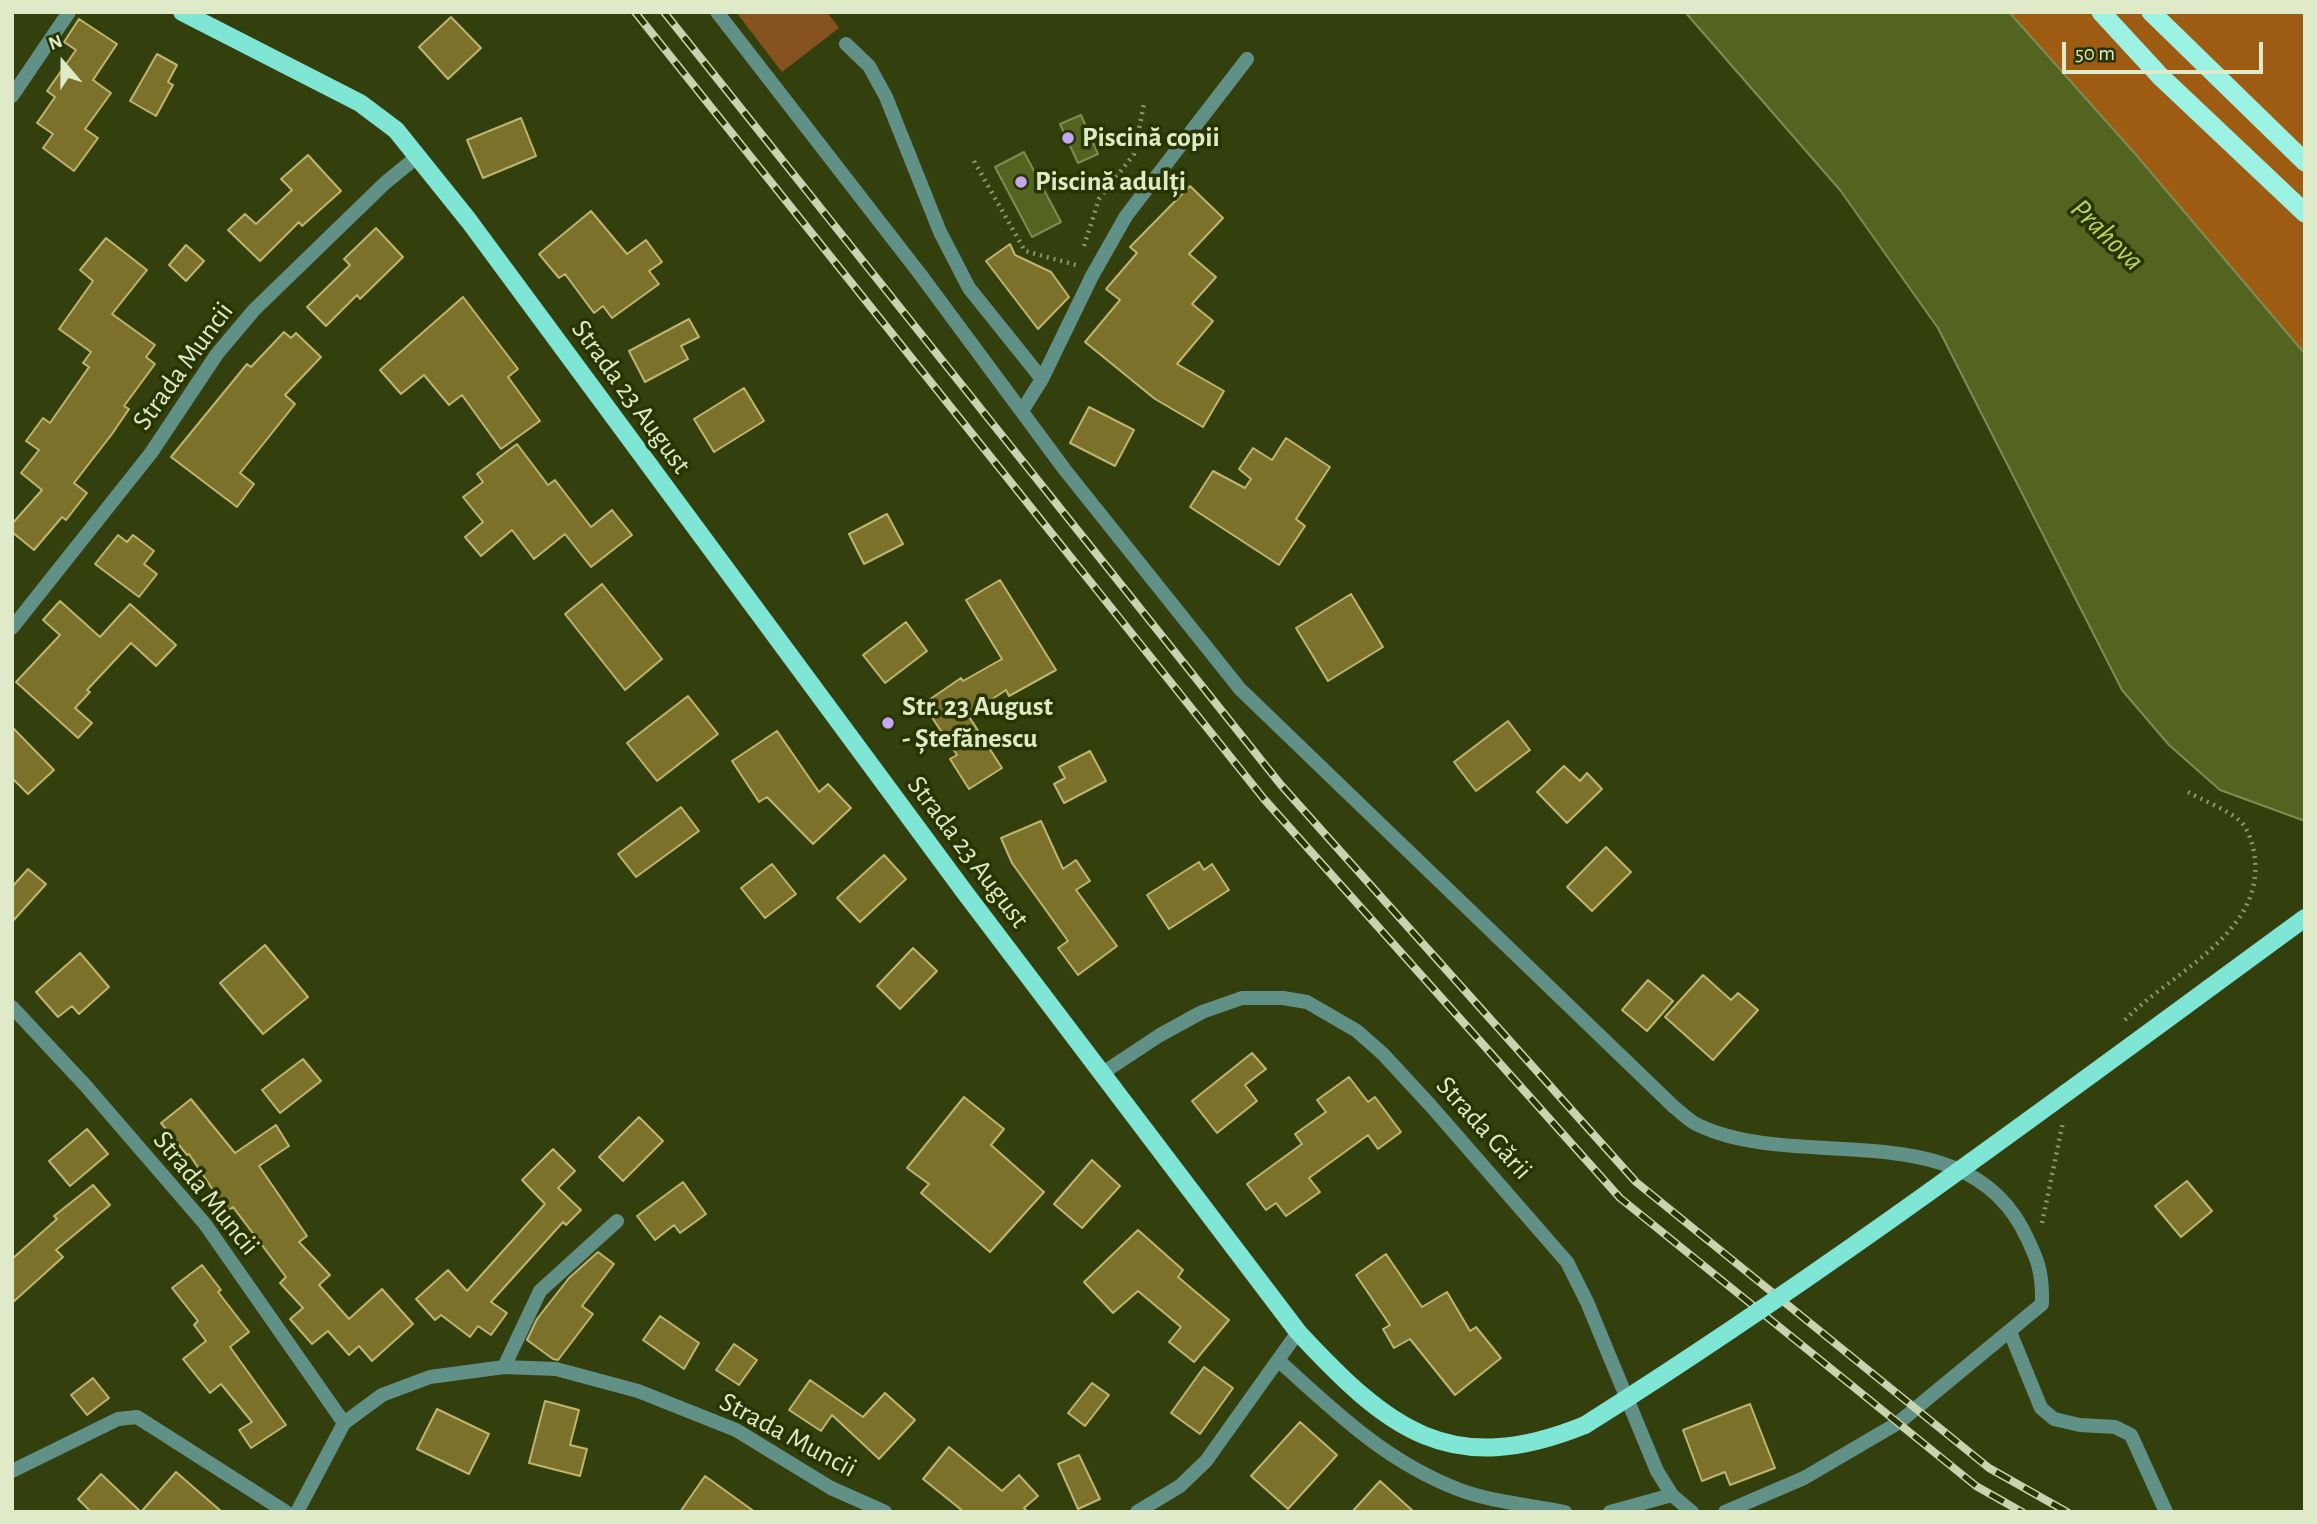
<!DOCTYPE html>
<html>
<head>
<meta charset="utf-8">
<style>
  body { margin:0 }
  #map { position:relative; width:2317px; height:1524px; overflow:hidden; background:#333f0c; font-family:"Alegreya Sans",sans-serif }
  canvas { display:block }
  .frame { position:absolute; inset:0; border:14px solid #dfeac8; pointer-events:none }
  .north { position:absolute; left:28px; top:28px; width:70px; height:70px; -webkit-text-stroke:5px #293500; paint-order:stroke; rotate:340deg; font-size:19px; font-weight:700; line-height:28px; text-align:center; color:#dfeac8 }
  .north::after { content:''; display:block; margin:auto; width:24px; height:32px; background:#dfeac8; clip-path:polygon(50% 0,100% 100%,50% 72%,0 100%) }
  .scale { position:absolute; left:2062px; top:42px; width:201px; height:32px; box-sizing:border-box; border:4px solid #dfeac8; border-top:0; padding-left:9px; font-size:21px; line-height:24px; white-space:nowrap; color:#dfeac8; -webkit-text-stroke:5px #293500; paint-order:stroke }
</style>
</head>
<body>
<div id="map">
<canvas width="2317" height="1524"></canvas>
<div class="frame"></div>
<div class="north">N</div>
<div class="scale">50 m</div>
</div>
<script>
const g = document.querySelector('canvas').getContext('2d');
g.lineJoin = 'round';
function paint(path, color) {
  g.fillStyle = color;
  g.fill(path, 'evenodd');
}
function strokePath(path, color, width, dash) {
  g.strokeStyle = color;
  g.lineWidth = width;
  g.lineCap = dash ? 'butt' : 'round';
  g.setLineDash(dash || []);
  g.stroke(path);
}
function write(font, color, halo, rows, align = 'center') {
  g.font = font + ' "Alegreya Sans",sans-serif';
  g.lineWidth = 7;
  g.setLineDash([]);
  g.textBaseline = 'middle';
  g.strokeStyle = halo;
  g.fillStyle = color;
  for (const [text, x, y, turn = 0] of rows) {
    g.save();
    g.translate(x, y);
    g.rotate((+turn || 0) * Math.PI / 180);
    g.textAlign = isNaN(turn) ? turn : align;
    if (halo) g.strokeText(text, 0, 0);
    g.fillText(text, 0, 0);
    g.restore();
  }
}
const green = new Path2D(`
  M736 12H827L839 28 782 72Z`);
const forest = new Path2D(`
  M2009 12H2305V354L2137 156Z`);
const water = new Path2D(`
  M1685 12H2009L2137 156 2305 354V821L2220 790 2169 745 2122 690 1938 328 1840 190Z
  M1081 115 1098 154 1078 163 1060 124Z
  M1024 152 1061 222 1032 237 995 167Z`);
const building = new Path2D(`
  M451 17 481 48 448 79 419 47Z
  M79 19 117 44 93 80 111 93 85 129 98 138 74 171 43 148 53 134 37 123 55 97 47 91 76 50 64 42Z
  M157 54 177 65 168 82 173 85 156 116 130 101Z
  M521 118 536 156 483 178 467 140Z
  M308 155 341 191 302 226 299 222 260 261 228 230 245 214 256 224 292 190 281 179Z
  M1190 186 1223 218 1189 254 1216 277 1192 304 1213 321 1177 364 1224 391 1203 427 1155 399 1085 342 1120 300 1106 289 1137 253 1130 247Z
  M591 211 627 254 646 240 662 262 649 271 659 284 612 318 603 306 594 313 565 274 559 278 539 254Z
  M376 228 403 257 360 299 357 295 326 326 307 307 350 265 344 259Z
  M106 238 147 270 112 314 155 345 146 357 155 364 124 406 129 409 112 434 74 483 87 493 66 520 62 517 34 550 12 532V524L42 490 21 473 39 450 26 441 43 418 50 423 89 367 83 363 91 352 59 329 93 281 80 270Z
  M1010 244 1015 255 1051 272 1069 297 1038 329 986 261Z
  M186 245 204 261 186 281 169 265Z
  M463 297 518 369 508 377 540 421 501 449 462 395 449 405 424 375 401 394 380 370Z
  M689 319 699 337 681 346 688 359 645 382 629 351Z
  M284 332 291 338 296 333 321 357 285 395 295 404 240 473 254 484 237 507 171 457 247 364 251 367Z
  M744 388 764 421 714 452 694 419Z
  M1089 407 1134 430 1115 466 1070 443Z
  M1286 438 1330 467 1296 519 1305 526 1279 565 1190 507 1213 471 1245 488 1251 479 1239 469 1253 448 1272 460Z
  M517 444 548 485 555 480 591 527 612 510 632 535 591 567 565 534 534 559 512 530 481 556 465 537 483 522 463 497 483 482 477 474Z
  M887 514 903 544 864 564 849 534Z
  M118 535 127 542 133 535 154 551 144 564 157 574 139 597 95 564Z
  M1000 580 1056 670 1009 696 1006 690 968 715 1002 768 969 789 950 759 957 755 923 704 961 678 963 681 1002 659 966 600Z
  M602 584 662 659 625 690 565 614Z
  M1351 594 1383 647 1328 681 1296 628Z
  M60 601 100 637 130 604 176 645 156 666 131 643 87 690 90 692 75 708 92 723 78 738 16 682 60 635 43 620Z
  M906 622 927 651 885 683 863 655Z
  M688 696 718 734 657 781 627 743Z
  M1508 721 1530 750 1476 791 1454 762Z
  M12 727 54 770 28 794 12 778Z
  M777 731 819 792 828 784 851 808 813 844 767 797 759 802 732 761Z
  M1090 751 1106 781 1064 803 1054 784 1065 778 1059 767Z
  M1564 766 1580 781 1587 773 1602 789 1567 823 1537 792Z
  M681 807 699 831 636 877 618 854Z
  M1041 821 1063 869 1076 860 1090 881 1076 890 1117 946 1078 975 1058 948 1068 941 1012 863 1001 838Z
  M1606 847 1631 872 1592 911 1567 887Z
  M884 855 906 879 860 922 837 898Z
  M1199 862 1204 870 1212 864 1229 890 1169 929 1147 895Z
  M772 864 796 894 765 918 741 888Z
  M28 869 46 884 12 922V887Z
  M265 945 308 997 263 1034 220 983Z
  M913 948 937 971 900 1009 877 986Z
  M80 953 109 987 79 1014 72 1006 58 1017 36 992Z
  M1703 975 1731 1000 1738 993 1758 1010 1713 1060 1665 1017Z
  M1648 980 1673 1001 1647 1031 1622 1010Z
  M1252 1053 1266 1069 1245 1085 1257 1101 1217 1133 1192 1101Z
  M303 1059 321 1081 280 1113 262 1090Z
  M1349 1077 1368 1102 1375 1097 1401 1132 1378 1149 1368 1135 1309 1178 1320 1192 1286 1216 1276 1203 1266 1210 1247 1184 1302 1144 1295 1134 1326 1112 1317 1100Z
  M964 1097 1004 1129 991 1145 1044 1192 990 1252 921 1193 929 1184 907 1168Z
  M191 1099 235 1153 276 1125 289 1146 259 1166 307 1236 299 1242 330 1275 319 1285 349 1319 382 1289 413 1324 372 1361 359 1346 349 1355 328 1331 312 1344 290 1319 303 1308 280 1283 286 1277 233 1207 227 1211 189 1154 187 1155 161 1123Z
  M639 1117 663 1141 623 1181 599 1157Z
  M87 1129 108 1154 70 1186 49 1161Z
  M553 1149 575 1171 558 1188 581 1210 566 1225 563 1222 491 1302 507 1313 491 1335 478 1326 470 1337 441 1315 435 1320 416 1299 448 1270 467 1291 545 1204 522 1180Z
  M1092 1160 1120 1186 1082 1228 1054 1204Z
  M2187 1181 2212 1211 2181 1237 2155 1206Z
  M683 1182 706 1214 680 1233 674 1225 655 1240 637 1216Z
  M93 1185 110 1205 56 1250 63 1257 12 1303V1259L57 1219 54 1216Z
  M1138 1230 1183 1270 1178 1277 1229 1320 1194 1362 1169 1342 1181 1327 1138 1291 1113 1313 1084 1282Z
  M598 1252 614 1264 582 1306 593 1314 558 1360 553 1359 527 1340 537 1319 569 1278Z
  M1386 1254 1422 1307 1447 1292 1470 1331 1476 1327 1501 1358 1455 1395 1410 1339 1394 1348 1383 1329 1390 1325 1356 1275Z
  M202 1265 221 1290 218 1292 249 1332 230 1347 286 1425 251 1448 239 1430 252 1422 221 1384 210 1393 183 1359 206 1341 194 1325 198 1321 172 1288Z
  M660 1316 699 1343 684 1369 643 1340Z
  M734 1344 757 1360 739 1385 716 1370Z
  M1204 1367 1233 1388 1200 1434 1171 1413Z
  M93 1378 109 1398 87 1415 71 1395Z
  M810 1380 863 1417 885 1393 915 1420 879 1459 832 1415 821 1431 789 1410Z
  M1092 1383 1109 1395 1085 1426 1068 1413Z
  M545 1401 579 1410 570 1445 587 1449 580 1476 529 1463Z
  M1750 1404 1775 1468 1730 1485 1725 1472 1702 1481 1683 1430Z
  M437 1409 489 1434 469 1474 417 1449Z
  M1300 1422 1337 1455 1288 1509 1251 1476Z
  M949 1447 1002 1491 1019 1475 1038 1496 1024 1508 1028 1512H964L923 1479Z
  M1079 1455 1100 1499 1078 1509 1058 1464Z
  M176 1472 222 1512H141Z
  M101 1474 141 1512H91L78 1499Z
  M705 1476 755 1512H680Z
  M1380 1481 1414 1512H1352Z`);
const path = new Path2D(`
  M974 161 1025 251 1076 265
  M1084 246 1099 199 1134 154 1144 104
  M2125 1020C2169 974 2262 935 2255 860 2254 848 2249 829 2240 821 2226 809 2204 801 2188 792
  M2042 1223 2063 1122`);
const service = new Path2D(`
  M846 44 869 66 886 97 940 232 969 288 1042 379 1022 411
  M1042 379 1092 276 1126 216 1247 59`);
const minor = new Path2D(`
  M717 12 920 274 1065 470 1240 689 1674 1107C1682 1113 1690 1122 1700 1126 1799 1172 1960 1113 2022 1228 2037 1257 2043 1271 2042 1304L1898 1423 1804 1478 1725 1512
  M12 96 69 12
  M12 628 151 453 217 354 254 310 385 183 418 156
  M12 1007 85 1085 205 1224 344 1423
  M2010 1332 2041 1408 2054 1419 2080 1425 2115 1427 2131 1435 2166 1512
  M1278 1360C1334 1411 1386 1462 1460 1490 1492 1502 1531 1505 1565 1512
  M504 1367 540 1291 617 1221
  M12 1471 118 1419 137 1417 286 1512
  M297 1512 344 1423 382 1395 430 1377 504 1367 556 1369 638 1391 736 1430 831 1488 885 1512
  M1137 1512 1180 1486 1206 1461 1298 1332
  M1610 1512 1672 1495`);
const tertiary = new Path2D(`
  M1104 1072 1160 1035 1202 1012 1242 998H1283L1307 1002 1357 1031 1383 1054 1431 1106 1567 1262 1587 1302 1657 1471 1672 1495 1692 1512`);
const primary = new Path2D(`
  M182 12 360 103 396 130 469 221 966 894 1298 1332C1388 1429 1450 1480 1585 1425`);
const trunk = new Path2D(`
  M2101 12 2160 76 2305 213
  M2151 12 2305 162`);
const rail = new Path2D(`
  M635 12 1264 799 1620 1198 1976 1486 2022 1512
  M664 12 1281 785 1636 1182 1989 1468 2067 1512`);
const primaryBridge = new Path2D(`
  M1585 1425C1834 1268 2068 1091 2305 918`);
const markers = [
  [1068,138,7,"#c4a7f1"],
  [1021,182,7,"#c4a7f1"],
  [888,723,7,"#c4a7f1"]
];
const poiNames = [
  ["Piscină copii",1082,138],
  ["Piscină adulți",1035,182],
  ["Str. 23 August",902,707],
  ["- Ștefănescu",902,739]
];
const streetNames = [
  ["Strada Muncii",183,366,-54],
  ["Strada 23 August",631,397,54],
  ["Strada 23 August",968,852,53],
  ["Strada Gării",1484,1128,48],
  ["Strada Muncii",206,1193,51],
  ["Strada Muncii",788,1435,28]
];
const waterNames = [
  ["Prahova",2107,235,44]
];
paint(green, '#865320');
paint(forest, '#9e5c12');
paint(water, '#536420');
strokePath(water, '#7d8c52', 2);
paint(building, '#7b712a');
strokePath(building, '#beb56e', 2);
strokePath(path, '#8c976d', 4.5, [2, 5]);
strokePath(service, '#619087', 14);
strokePath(minor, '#619087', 14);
strokePath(tertiary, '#619087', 14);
strokePath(primary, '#7fe6d5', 18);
strokePath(trunk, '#9cf2e3', 19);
strokePath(rail, '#c8d3af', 8);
strokePath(rail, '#293500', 5, [16]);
strokePath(primaryBridge, '#7fe6d5', 18);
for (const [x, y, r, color] of markers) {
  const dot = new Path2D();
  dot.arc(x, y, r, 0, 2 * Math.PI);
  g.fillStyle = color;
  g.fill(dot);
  strokePath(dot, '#293500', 2.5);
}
write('bold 28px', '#dfeac8', '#293500', poiNames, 'left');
write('28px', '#dfeac8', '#293500', streetNames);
write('italic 30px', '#b7d661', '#293500', waterNames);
</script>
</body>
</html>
